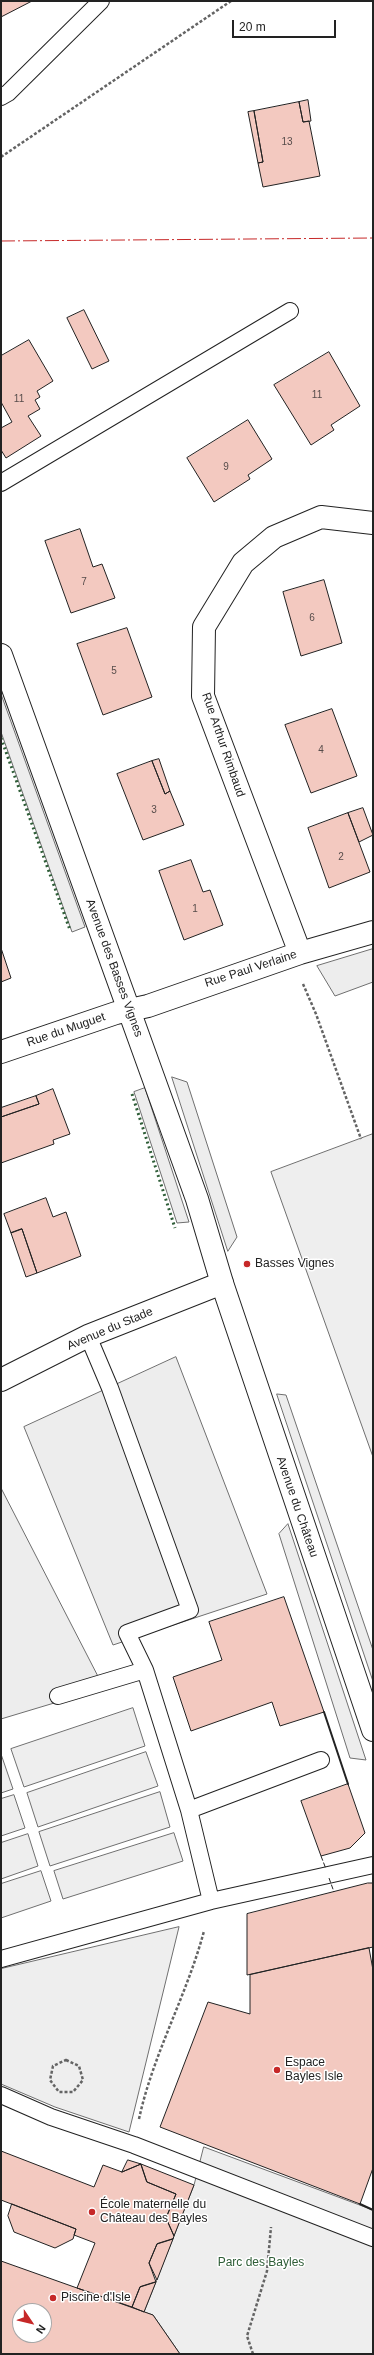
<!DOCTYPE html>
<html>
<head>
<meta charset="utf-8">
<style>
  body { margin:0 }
  #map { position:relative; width:374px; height:2355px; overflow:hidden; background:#fff; font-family:Helvetica,sans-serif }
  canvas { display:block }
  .frame { position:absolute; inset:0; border:2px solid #222; pointer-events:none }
  .north { position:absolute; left:12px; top:2303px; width:40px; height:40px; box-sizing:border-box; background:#fff; border:1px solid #a7a7a7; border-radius:50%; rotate:125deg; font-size:11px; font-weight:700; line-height:16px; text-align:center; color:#222 }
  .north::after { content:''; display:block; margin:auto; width:14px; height:18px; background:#c62828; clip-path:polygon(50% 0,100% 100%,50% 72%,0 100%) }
  .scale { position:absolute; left:232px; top:20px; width:104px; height:18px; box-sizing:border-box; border:2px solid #222; border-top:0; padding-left:5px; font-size:12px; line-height:14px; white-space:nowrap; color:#222; -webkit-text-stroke:3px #fff; paint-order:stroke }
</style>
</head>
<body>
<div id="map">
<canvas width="374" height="2355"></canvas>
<div class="frame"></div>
<div class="north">N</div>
<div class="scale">20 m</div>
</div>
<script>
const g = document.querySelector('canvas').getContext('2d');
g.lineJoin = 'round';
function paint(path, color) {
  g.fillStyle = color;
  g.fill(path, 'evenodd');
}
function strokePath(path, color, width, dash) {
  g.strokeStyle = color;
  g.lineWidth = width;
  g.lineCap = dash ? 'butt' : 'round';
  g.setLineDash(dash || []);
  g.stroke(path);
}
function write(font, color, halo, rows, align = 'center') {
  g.font = font + ' Helvetica,sans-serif';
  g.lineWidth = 3;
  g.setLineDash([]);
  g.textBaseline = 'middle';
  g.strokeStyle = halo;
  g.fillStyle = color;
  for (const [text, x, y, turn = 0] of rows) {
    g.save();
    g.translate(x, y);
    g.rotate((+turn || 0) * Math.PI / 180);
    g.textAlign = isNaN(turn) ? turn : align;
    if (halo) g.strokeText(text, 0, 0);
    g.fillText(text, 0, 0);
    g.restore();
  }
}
const green = new Path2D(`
  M373 1134V1457L271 1172Z
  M133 1708 145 1746 24 1787 11 1749Z
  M146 1752 158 1786 38 1827 27 1793Z
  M1 1754 13 1789 1 1793Z
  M160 1792 170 1827 50 1866 39 1832Z
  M14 1795 25 1828 1 1836V1799Z
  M174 1833 183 1861 63 1899 54 1871Z
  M28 1834 38 1866 1 1879V1843Z
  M41 1871 51 1901 1 1918V1884Z
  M179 1927 129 2132 55 2107 1 2084V1969Z
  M204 2147 373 2210V2354H180L153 2315 144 2312 194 2185Z`);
const parking = new Path2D(`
  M1 694 85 927 72 932 1 732Z
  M373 949V982L335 996 317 966Z
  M172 1077 187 1082 237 1237 228 1251Z
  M145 1088 189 1222 177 1223 134 1092Z
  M176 1357 267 1594 113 1645 24 1427Z
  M277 1394 286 1395 373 1650V1681Z
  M1 1488 104 1688 1 1719Z
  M288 1524 366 1760 350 1758 279 1534Z`);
const building = new Path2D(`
  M1 1H32L1 17Z
  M308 100 311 121 303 122 299 102Z
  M299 102 303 122 309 121 320 176 263 187 258 163 263 162 254 111Z
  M254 111 263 162 258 163 248 112Z
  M84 310 109 361 92 369 67 318Z
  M29 340 53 381 37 391 40 397 35 400 40 409 28 416 41 436 6 458 1 450V428L12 422 1 402V356Z
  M329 352 360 406 331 425 334 430 311 445 274 385Z
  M248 420 272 459 248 475 250 479 214 502 187 458Z
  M80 529 93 567 102 564 115 598 71 613 45 541Z
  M324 580 342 643 301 656 283 592Z
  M127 628 152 697 103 715 77 644Z
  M332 709 357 776 311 793 285 725Z
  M159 759 170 791 165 794 152 761Z
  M152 761 165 794 170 791 184 825 143 840 117 774Z
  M363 808 373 835 359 842 348 813Z
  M348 813 370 872 329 888 308 828Z
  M191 860 203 892 210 890 223 925 184 940 159 871Z
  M1 948 11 978 1 982Z
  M53 1089 70 1134 53 1140 54 1144 1 1163V1117L39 1104 36 1096Z
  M36 1096 39 1104 1 1117V1108Z
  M46 1198 53 1217 66 1212 81 1256 37 1273 22 1229 11 1233 4 1214Z
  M22 1229 37 1273 26 1277 11 1233Z
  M284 1597 324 1712 280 1726 272 1702 191 1731 173 1677 222 1660 209 1622Z
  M348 1784 365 1833 350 1848 321 1856 301 1801Z
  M368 1883H373V1947L247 1975V1914Z
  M369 1948 373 1970V2168L360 2204 160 2127 208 2002 250 2014V1975Z
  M1 2151 94 2187 103 2165 122 2172 141 2164 147 2182 176 2194 166 2218 174 2236 173 2239 157 2244 149 2263 156 2282 140 2287 132 2307 77 2288 95 2243 74 2235 76 2229 1 2200Z
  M128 2160 141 2164 122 2172Z
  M141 2164 194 2185 174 2236 166 2218 176 2194 147 2182Z
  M12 2204 76 2229 73 2239 55 2248 14 2232 8 2216Z
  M173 2239 157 2280 149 2263 157 2244Z
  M1 2261 153 2315 180 2354H1ZM20 2311H44V2335H20Z
  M156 2282 144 2312 132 2307 140 2287Z`);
const path = new Path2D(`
  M1 157 231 1
  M303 984 316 1014 361 1139
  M66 2060 79 2066 83 2080 73 2092H59L50 2080 53 2066Z
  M139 2119C153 2054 187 1995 204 1931
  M253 2354 247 2336 267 2271 271 2227`);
const lane = new Path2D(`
  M1 97 8 93 101 1
  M1 483 290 311
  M88 1336 110 1388 190 1610 127 1633 145 1670
  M58 1696 145 1670 189 1810 211 1901
  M189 1810 321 1760
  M1 1959 211 1901 373 1865
  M1 2095 51 2117 134 2145 373 2238`);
const street = new Path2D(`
  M300 953 203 696 204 627 243 563 274 537 321 517 373 523
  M1 1052 116 1013 148 1006 300 953 373 932
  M1 1380 88 1336 222 1283`);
const secondary = new Path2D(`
  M1 655 197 1199 222 1283 373 1730`);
const hedge = new Path2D(`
  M1 738 70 930
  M132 1094 175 1228`);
const fence = new Path2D(`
  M321 1856 326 1869
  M329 1878 334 1892`);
const wall = new Path2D(`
  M324 1712 348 1784
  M360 2204 373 2210`);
const power = new Path2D(`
  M1 241 373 238`);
const markers = [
  [247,1264,4,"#c62828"],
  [277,2070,4,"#c62828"],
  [92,2212,4,"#c62828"],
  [53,2298,4,"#c62828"]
];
const numberNames = [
  ["13",287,142],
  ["11",317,395],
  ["11",19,399],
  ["9",226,467],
  ["7",84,582],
  ["6",312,618],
  ["5",114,671],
  ["4",321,750],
  ["3",154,810],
  ["2",341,857],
  ["1",195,909]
];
const streetNames = [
  ["Rue Arthur Rimbaud",223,745,71],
  ["Avenue des Basses Vignes",114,968,70],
  ["Rue Paul Verlaine",251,969,-18],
  ["Rue du Muguet",66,1030,-19],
  ["Avenue du Stade",110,1329,-23],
  ["Avenue du Château",297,1507,71]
];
const poiNames = [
  ["Basses Vignes",255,1264],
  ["Espace",285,2063],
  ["Bayles Isle",285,2077],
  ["École maternelle du",100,2205],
  ["Château des Bayles",100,2219],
  ["Piscine d'Isle",61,2298]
];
const parkNames = [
  ["Parc des Bayles",261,2263]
];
paint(green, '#eee');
strokePath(green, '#6f6f6f', 1);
paint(parking, '#ededed');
strokePath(parking, '#6f6f6f', 1);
paint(building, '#f3c9c0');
strokePath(building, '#222', 1);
strokePath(lane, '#222', 18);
strokePath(street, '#222', 24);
strokePath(secondary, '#222', 24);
strokePath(path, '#646464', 2.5, [3, 2]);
strokePath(lane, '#fff', 16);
strokePath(street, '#fff', 22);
strokePath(secondary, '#fff', 22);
strokePath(hedge, '#2f5e38', 3, [2, 3]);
strokePath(fence, '#222', 1, [5, 2]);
strokePath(wall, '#222', 2);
strokePath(power, '#c62828', 1, [14, 3, 2, 3]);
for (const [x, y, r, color] of markers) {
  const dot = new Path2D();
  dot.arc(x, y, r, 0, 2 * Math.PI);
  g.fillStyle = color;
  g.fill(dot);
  strokePath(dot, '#fff', 1.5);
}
write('10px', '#564c4a', null, numberNames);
write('12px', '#222', '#fff', streetNames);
write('12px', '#222', '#fff', poiNames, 'left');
write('12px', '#2f5e38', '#fff', parkNames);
</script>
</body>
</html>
